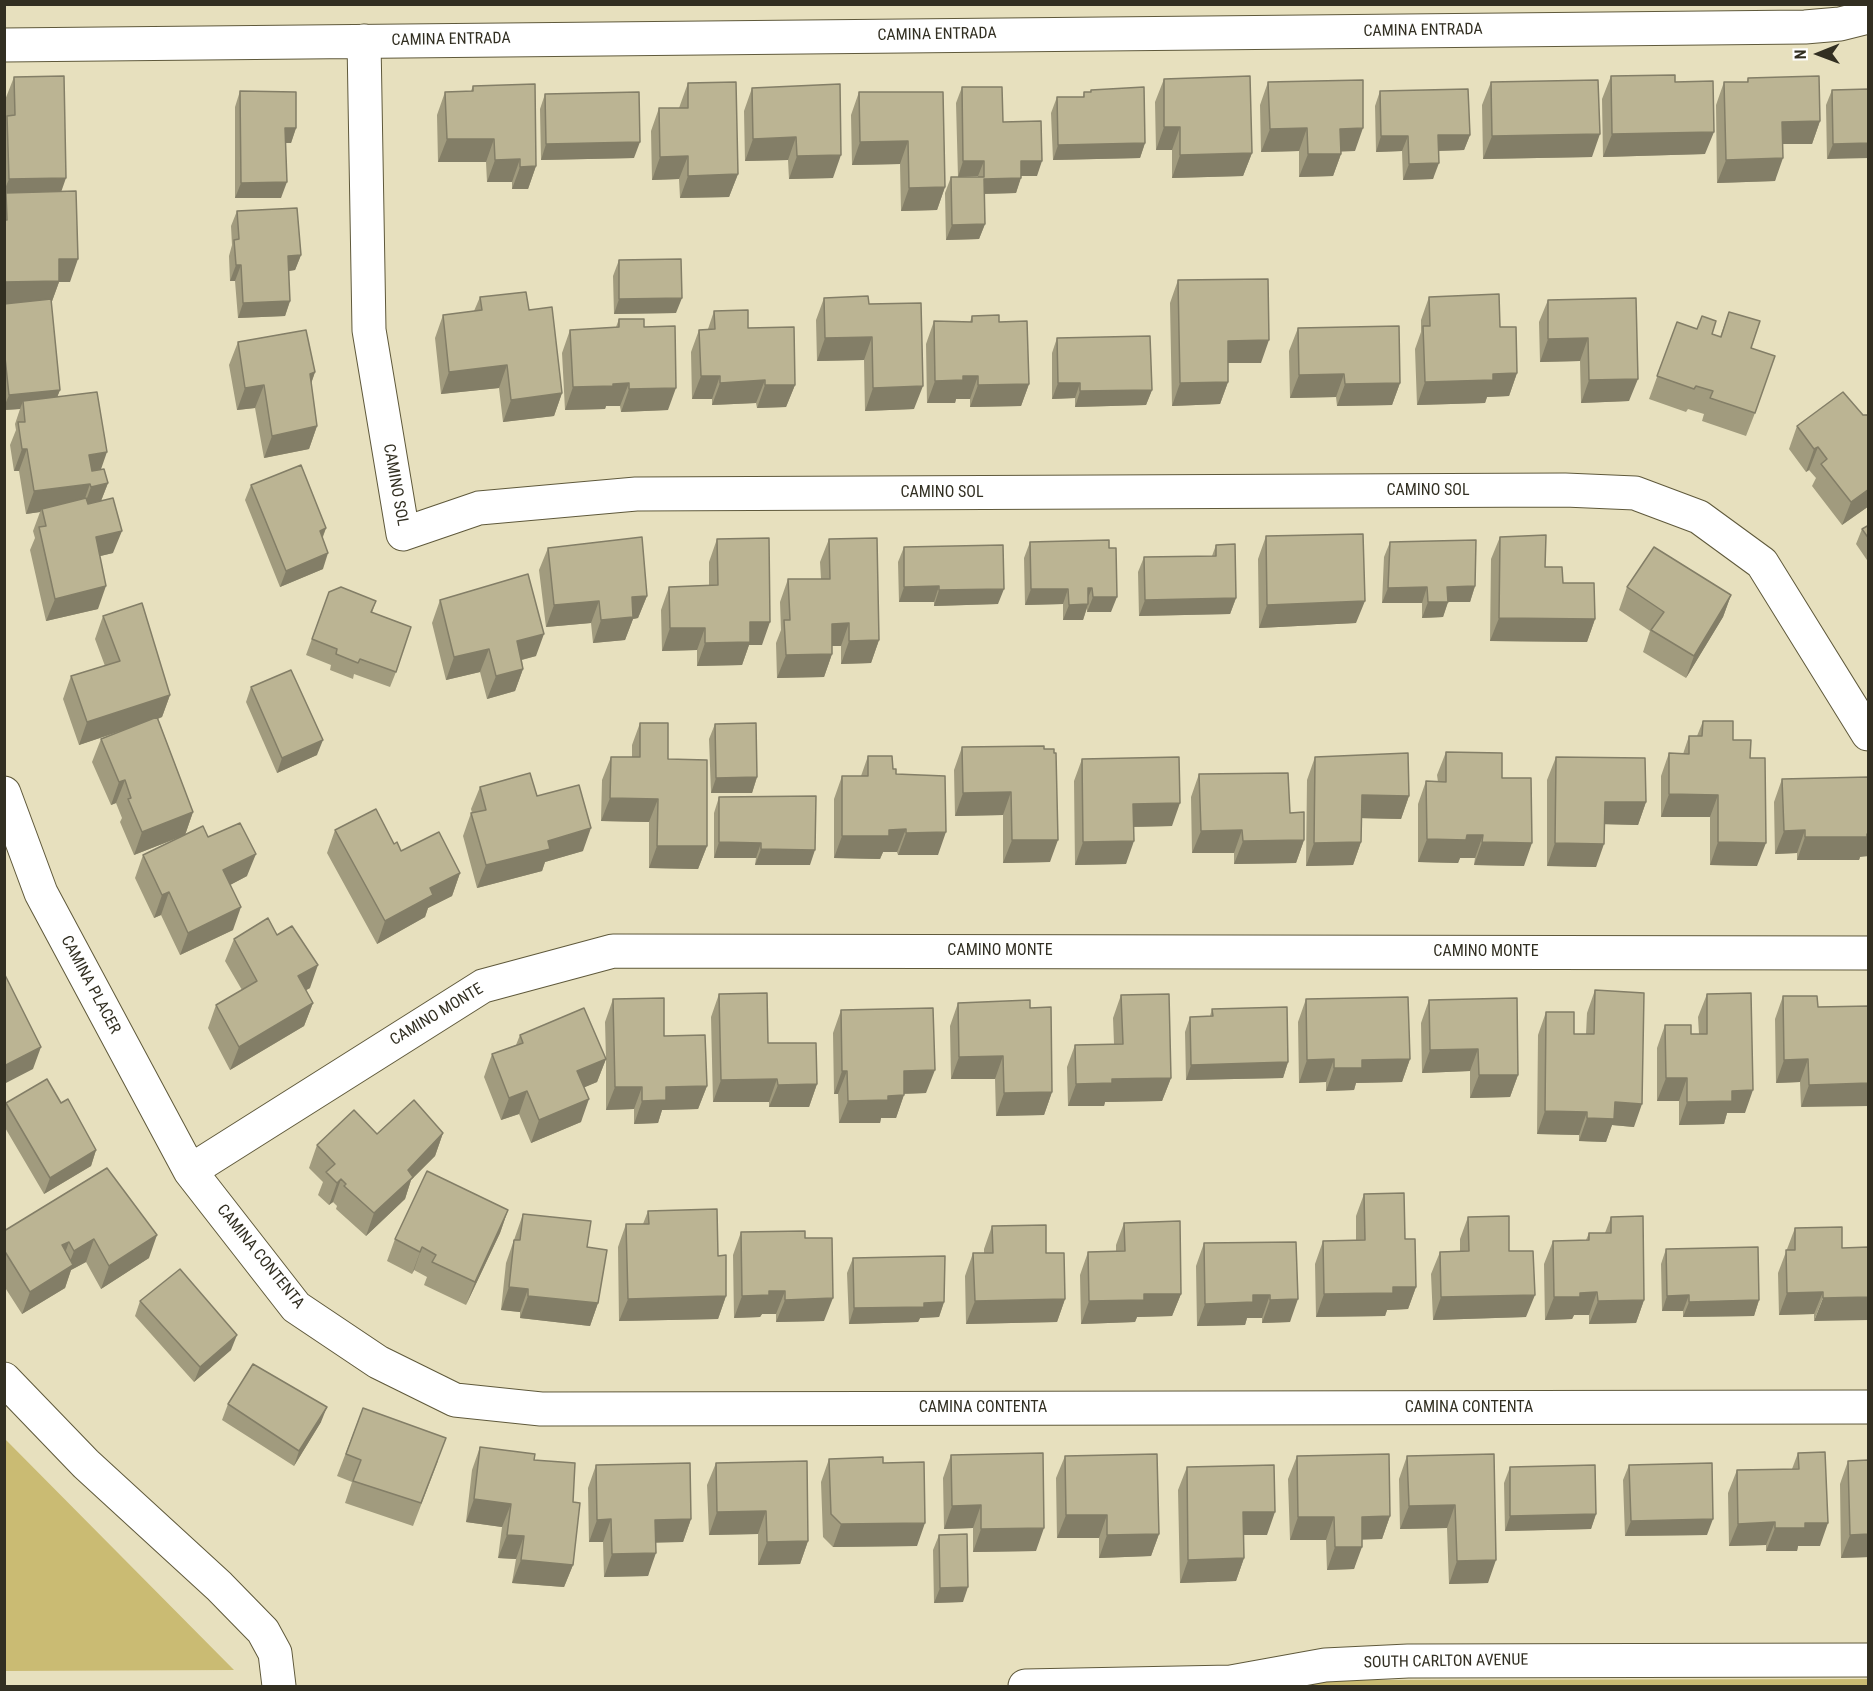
<!DOCTYPE html>
<html>
<head>
<meta charset="utf-8">
<style>
  body { margin:0 }
  #map { position:relative; width:1873px; height:1691px; overflow:hidden; background:#e7e0be; font-family:"Roboto Condensed",sans-serif }
  canvas { display:block }
  .frame { position:absolute; inset:0; border:6px solid #322f22; pointer-events:none }
  .north { position:absolute; left:1789px; top:24px; width:60px; height:60px; -webkit-text-stroke:4px #fff; paint-order:stroke; rotate:269deg; font-size:16px; font-weight:700; line-height:24px; text-align:center; color:#322f22 }
  .north::after { content:''; display:block; margin:auto; width:21px; height:27px; background:#322f22; clip-path:polygon(50% 0,100% 100%,50% 72%,0 100%) }
</style>
</head>
<body>
<div id="map">
<canvas width="1873" height="1691"></canvas>
<div class="frame"></div>
<div class="north">N</div>
</div>
<script>
const g = document.querySelector('canvas').getContext('2d');
g.lineJoin = 'round';
function paint(path, color) {
  g.fillStyle = color;
  g.fill(path, 'evenodd');
}
function strokePath(path, color, width, dash) {
  g.strokeStyle = color;
  g.lineWidth = width;
  g.lineCap = dash ? 'butt' : 'round';
  g.setLineDash(dash || []);
  g.stroke(path);
}
function write(font, color, halo, rows, align = 'center') {
  g.font = font + ' "Roboto Condensed",sans-serif';
  g.lineWidth = 4.5;
  g.setLineDash([]);
  g.textBaseline = 'middle';
  g.strokeStyle = halo;
  g.fillStyle = color;
  for (const [text, x, y, turn = 0] of rows) {
    g.save();
    g.translate(x, y);
    g.rotate((+turn || 0) * Math.PI / 180);
    g.textAlign = isNaN(turn) ? turn : align;
    if (halo) g.strokeText(text, 0, 0);
    g.fillText(text, 0, 0);
    g.restore();
  }
}
const green = new Path2D(`
  M4 1439H5L234 1670 5 1671Z
  M1868 1679V1686H1286L1317 1681 1351 1680Z`);
const minor = new Path2D(`
  M364 41 369 330 403 534 479 508 636 494 1565 490 1635 493 1699 517 1762 563 1868 734
  M4 45 1805 27 1840 24 1868 17
  M4 793 41 893 190 1171 296 1307 378 1362 455 1400 541 1409 1868 1407
  M190 1171 483 986 613 951 1868 953
  M4 1379 86 1464 219 1586 263 1631 275 1653 279 1686
  M1025 1686 1231 1682 1325 1665 1408 1661 1868 1660`);
const wall = new Path2D(`
  M1611 76 1675 82 1705 154 1603 157 1602 99Z
  M14 77 61 191 70 282H59L51 304 60 390 57 397 100 469 108 483 101 501 113 553 100 556 98 609 46 621 30 550 35 538 33 531 40 512 26 514 19 471H14L10 445 16 430 15 424 20 409 4 410V124L6 120 5 100Z
  M1748 78 1820 121 1812 144H1783L1775 181 1717 183 1716 105 1724 82H1747Z
  M1164 79 1252 153 1243 176 1172 178V150H1156L1155 102Z
  M1268 82 1355 151H1341V154L1333 176 1299 177V151L1261 152 1260 105Z
  M1491 82 1592 157 1483 159 1482 105Z
  M688 83 738 174 729 197 680 198 679 179 652 180 651 131 659 108H679Z
  M473 86 536 166 528 189H512V182H487L486 162H438L437 115 445 92 471 91Z
  M962 87 1003 122 1037 176H1021L1016 193 984 194 985 224 979 239 946 240 945 193 951 177H978V176L958 177 956 103Z
  M752 88 833 178 789 179 788 160 745 161 744 111Z
  M1869 89 1827 159 1826 105 1832 90Z
  M1091 90 1145 143 1140 158 1053 160 1051 113 1057 97H1083L1084 92H1090Z
  M240 91 296 128 291 143H286L281 198H235V107Z
  M1380 91 1470 135 1464 150 1439 151 1433 179 1403 180 1402 151 1376 152 1375 106Z
  M859 92H943L945 187 937 210 901 211 900 164 852 165 851 115Z
  M545 94 634 158 541 160 540 109Z
  M237 211 301 255 295 270 288 271 290 301 285 316 238 318 235 281H230L229 256 232 245 231 226Z
  M619 260 676 313 614 314 613 276Z
  M1178 280 1261 363H1228V382L1220 404 1172 406 1170 303Z
  M480 297 562 393 554 416 503 422 499 388 441 394 435 338 443 315 474 311Z
  M1429 297 1500 327 1517 373 1509 396 1487 397 1485 403 1417 405 1415 349 1421 332V320Z
  M824 298 869 304 914 409 865 411 864 360 817 361 816 320Z
  M1636 298 1629 401 1581 403 1580 361 1540 362 1539 322 1548 300Z
  M714 311 748 328 795 385 786 407 757 408 756 403 712 405V399H692L691 352 699 330 708 329Z
  M1729 312 1751 348 1755 413 1746 436 1702 421 1704 414 1688 409 1686 412 1649 399 1677 322 1720 337Z
  M972 316 999 322 1029 384 1021 406 970 407V399H956L955 403H927L926 344 934 321 970 322Z
  M619 319 644 327 668 410 621 412 620 406H606L605 409 565 410 562 353 570 330 616 327Z
  M1298 328 1400 383 1392 405 1337 406 1336 397 1290 398 1289 351Z
  M1057 338 1152 390 1146 405 1075 407V398L1052 399V353Z
  M238 342 315 372 311 384 317 426 309 449 264 458 255 408 237 410 229 365Z
  M1863 415 1869 417V506L1842 525 1812 486 1816 478 1809 470 1806 472 1789 449 1797 426Z
  M251 485 326 528 323 537V569L280 587 245 500Z
  M1869 525V563L1856 544 1862 529Z
  M1266 536 1356 623 1259 628 1258 559Z
  M1500 537 1545 567 1563 583 1595 619 1587 642 1490 641 1491 559Z
  M717 539 762 645H749L742 665 697 666V650L662 651 661 610 669 587 709 585V562Z
  M829 539 879 640 871 663 841 664V646H832V654L824 677 777 678 776 643 781 630 780 602 788 579H821L820 562Z
  M1109 540 1111 612H1087V608L1083 620H1063V604L1025 605 1024 558 1030 542Z
  M1390 542 1475 586 1470 602H1448L1443 617 1422 618V603H1382L1384 557Z
  M1216 545 1236 598 1230 614 1139 616 1138 572 1144 557 1212 556Z
  M904 547 998 604 934 606V602H899L898 562Z
  M548 548 647 596 638 618 633 619 625 640 593 643 591 623 546 627 539 570Z
  M1627 587 1731 595 1723 617 1686 678 1643 652 1650 631 1619 610Z
  M329 592 376 601 372 613 396 672 390 687 354 674 353 679 330 670 331 665 306 655Z
  M440 600 536 656 522 660 523 669 515 691 487 699 480 672 446 680 432 623Z
  M103 616 170 695 162 717 158 719 193 812 185 835 134 855 120 822 122 818 116 803 111 805 92 762 101 739 127 729 79 745 63 699 71 676 105 666 95 639Z
  M251 687 317 755 277 773 246 702Z
  M1703 721 1733 740 1750 758 1757 866 1710 865V817H1661V776L1669 753 1683 754 1689 736H1697Z
  M640 723 668 759 707 846 698 869 649 868V822L601 821 602 780 611 757H632V745Z
  M715 724 757 777 752 793H711L709 739Z
  M1044 746 1050 862 1003 863V815L955 816 954 770 962 747Z
  M1446 752 1502 778 1524 866 1474 865 1475 858H1460L1458 863 1418 862V804L1426 781 1438 782 1437 775Z
  M868 756 893 769 938 855H898L897 852H883L880 859 834 858V799L842 776H861Z
  M1315 757 1409 796 1401 819 1362 818 1361 842 1353 865 1306 866 1307 780Z
  M1556 757 1646 802 1638 825 1604 824 1596 867 1547 866V780Z
  M1082 759 1172 826 1134 827 1126 864 1075 865 1074 781Z
  M1199 774 1290 813 1304 840 1296 863 1234 864V853H1192L1191 797Z
  M1782 779 1860 857 1859 860H1797V853L1775 854 1774 802Z
  M480 787 583 851 545 862 542 871 477 888 463 836 471 813H472L471 809Z
  M719 797 810 865H755L756 858H714V813Z
  M335 830 394 844 401 851 460 873 452 896 428 908 425 917 377 944 327 853Z
  M208 837 247 876 230 885 233 930 180 955 161 915 154 918 135 878 143 855Z
  M277 935 310 988 306 990 313 1003 304 1026 230 1070 208 1028 216 1005 242 990 225 961 234 939Z
  M1595 990 1634 1127 1612 1125 1606 1142 1579 1141V1135L1537 1134 1538 1035 1546 1012 1574 1034H1586L1587 1013Z
  M719 994 768 1043 817 1084 809 1107H769V1102H713L711 1017Z
  M1707 994 1745 1113H1727L1724 1124 1679 1125V1101H1657V1048L1665 1025 1691 1034H1699L1698 1017Z
  M1121 995 1171 1078 1162 1101 1105 1102 1104 1106H1068L1067 1067 1075 1045 1114 1044 1113 1018Z
  M1783 996 1818 1007 1869 1006 1801 1107 1800 1082 1776 1083 1775 1019Z
  M613 999 664 1036 707 1086 698 1109 662 1110 658 1123 634 1124V1109L606 1110V1059L597 1082 584 1087 581 1122 531 1143 519 1114 501 1120 484 1077 492 1054 516 1045 520 1035 606 1059 605 1022Z
  M1306 999 1410 1059 1402 1082 1356 1083 1354 1090 1326 1091V1082L1299 1083 1298 1022Z
  M1429 1000 1518 1075 1510 1097 1470 1098V1071L1422 1073 1421 1023Z
  M958 1003 1030 1008 1052 1092 1044 1115 996 1116 995 1079H951L950 1026Z
  M1212 1009 1288 1062 1283 1078 1186 1080 1185 1032 1190 1017 1210 1016Z
  M841 1010 926 1093 904 1094 896 1118H881L880 1123H839L838 1094H834L833 1033Z
  M6 1103H61L96 1150 91 1166 44 1194 4 1126V1106Z
  M443 1133 435 1156 411 1180 405 1199 366 1236 336 1209 337 1206 333 1202 329 1205 318 1195 323 1182 309 1168 317 1145 377 1134Z
  M107 1168 149 1258 101 1289 86 1262 71 1270 65 1288 22 1314 4 1286V1231Z
  M1364 1194 1405 1239 1416 1287 1408 1309 1387 1310 1385 1316 1316 1317 1315 1264 1323 1241 1356 1240V1216Z
  M508 1210 500 1233 466 1305 424 1285 427 1277 414 1270 412 1274 387 1261 395 1239Z
  M648 1211 718 1256 726 1296 718 1319 619 1321 618 1247 626 1224H643Z
  M523 1214 587 1247 598 1303 590 1326 520 1318V1312L501 1310 506 1263Z
  M1468 1217 1509 1251 1526 1317 1433 1320 1431 1274 1440 1252 1460 1251V1239Z
  M1611 1217 1644 1300 1636 1323 1589 1324V1315H1574L1572 1319 1545 1320 1544 1264 1553 1241 1586 1240 1589 1233H1605Z
  M1124 1223 1181 1294 1172 1316 1137 1317 1135 1322 1081 1324 1080 1275 1088 1252 1116 1251V1245Z
  M992 1226 1065 1299 1057 1322 966 1324 965 1276 973 1253H984V1249Z
  M1795 1228 1842 1248 1814 1321V1314L1779 1315 1778 1273Z
  M741 1232 805 1238 824 1321 776 1322V1314H762L760 1317 734 1318 733 1255Z
  M1296 1242 1290 1322 1262 1323V1318H1247L1245 1325 1197 1326 1196 1266 1204 1243Z
  M1666 1249 1759 1300 1754 1316 1683 1317V1311H1662L1661 1264Z
  M853 1258 944 1302 939 1317 920 1318 918 1322 849 1324 847 1273Z
  M140 1301 231 1350 194 1382 135 1316Z
  M228 1404 321 1422 294 1466 222 1420Z
  M363 1408 438 1461 413 1526 345 1503 352 1482 337 1476Z
  M480 1447 534 1460 573 1502V1565L564 1587 512 1583 516 1559 498 1558 502 1527 466 1522 472 1470Z
  M1798 1453 1820 1546H1798L1797 1551H1766V1545L1729 1546 1728 1493 1737 1470 1792 1469Z
  M1494 1454 1488 1583 1449 1584 1447 1528 1400 1529 1399 1479 1407 1456Z
  M951 1455 1036 1551 973 1552V1528L944 1529 943 1478Z
  M1065 1456 1159 1534 1151 1556 1099 1558V1538H1057L1056 1478Z
  M1297 1456 1390 1516 1382 1539H1362L1354 1569 1327 1570 1326 1540H1290L1288 1479Z
  M829 1459 883 1463 917 1546 833 1547 823 1537 821 1482Z
  M1869 1460V1557L1841 1558 1840 1484 1848 1461Z
  M716 1463 808 1541 800 1564 758 1565V1534L709 1535 707 1485Z
  M596 1465 691 1519 683 1542H656L648 1576 604 1577 603 1542H589L588 1488Z
  M1629 1465 1707 1535 1625 1536 1623 1480Z
  M1187 1467 1267 1535H1244V1558L1236 1581 1180 1583 1178 1490Z
  M1510 1467 1596 1514 1591 1529 1505 1531 1504 1483Z
  M939 1535 963 1602 934 1603 933 1550Z`);
const shadedWall = new Path2D(`
  M1820 121 1812 144H1774L1782 122Z
  M1164 127H1180L1172 150H1156Z
  M285 128H296L291 143H280Z
  M1307 128 1299 151 1261 152 1270 129Z
  M1363 128 1355 151 1332 152 1340 129Z
  M1714 132 1705 154 1603 157 1612 134Z
  M1600 134 1592 157 1483 159 1492 136Z
  M1438 135H1470L1464 150 1433 151Z
  M1381 136H1408L1402 151 1376 152Z
  M796 137 788 160 745 161 753 139Z
  M447 139H494L486 162H438Z
  M908 141 900 164 852 165 860 142Z
  M640 142 634 158 541 160 546 144Z
  M1145 143 1140 158 1053 160 1058 145Z
  M1869 143V158L1827 159 1833 144Z
  M1252 153 1243 176 1172 178 1180 155Z
  M1308 154H1341L1333 176 1299 177Z
  M841 155 833 178 789 179 797 156Z
  M688 156 679 179 652 180 660 157Z
  M1783 158 1775 181 1717 183 1726 160Z
  M520 159 512 182H487L495 160Z
  M963 161H984L978 176 958 177Z
  M1021 161H1042L1037 176H1015Z
  M1439 163 1433 179 1403 180 1409 164Z
  M536 166 528 189H512L520 167Z
  M738 174 729 197 680 198 688 176Z
  M66 178 58 201 6 193 4 198V191L9 179Z
  M1021 178 1016 193 979 194 984 179Z
  M287 182 281 198H235L241 183Z
  M945 187 937 210 901 211 909 188Z
  M985 224 979 239 946 240 952 225Z
  M301 255 295 270 282 272 288 256Z
  M59 259H78L70 282H59L51 304 4 305V282Z
  M236 265H241L235 281H230Z
  M682 298 676 313 614 314 619 299Z
  M290 301 285 316 238 318 243 303Z
  M872 337 864 360 817 361 825 338Z
  M1588 338 1580 361 1540 362 1548 339Z
  M1269 340 1261 363H1219L1228 341Z
  M507 365 499 388 441 394 449 372Z
  M315 372 307 395 310 374Z
  M1517 373 1509 396 1487 397 1485 403 1417 405 1425 382 1493 374Z
  M1344 374 1336 397 1290 398 1299 375Z
  M701 376H720L712 399H692Z
  M963 376H978L970 399H956L955 403H927L935 381Z
  M1638 379 1629 401 1581 403 1589 380Z
  M765 380 756 403 712 405 720 383Z
  M1228 382 1220 404 1172 406 1180 383Z
  M629 383 620 406H606L605 409 565 410 573 387Z
  M1058 383H1080L1075 398 1052 399Z
  M1400 383 1392 405 1337 406 1345 384Z
  M1029 384 1021 406 970 407 978 385Z
  M264 385 255 408 237 410 245 388Z
  M765 385H795L786 407 757 408Z
  M923 386 914 409 865 411 873 388Z
  M676 388 668 410 621 412 629 389Z
  M60 390 54 405 23 401 20 409 4 410V407L9 395Z
  M1152 390 1146 405 1075 407 1080 391Z
  M562 393 554 416 503 422 511 400Z
  M317 426 309 449 264 458 272 436Z
  M1818 447 1809 470 1806 472 1814 449Z
  M22 449H27L19 471H14Z
  M107 452 99 475 81 478 89 455Z
  M108 483 99 506 83 509 91 487Z
  M90 484 82 507 42 509 40 512 26 514 34 491Z
  M1869 489V506L1842 525 1851 502Z
  M326 528 320 543V531Z
  M122 531 113 553 88 559 96 537Z
  M328 553 323 569 280 587 286 571Z
  M106 586 98 609 46 621 55 599Z
  M939 586 934 602H899L904 587Z
  M1475 586 1470 602H1448L1443 617 1422 618 1428 602 1447 587Z
  M1427 587 1422 603H1382L1388 588Z
  M1088 588H1092L1086 603Z
  M1004 589 998 604 934 606 939 590Z
  M1031 589H1068L1063 604 1025 605Z
  M1731 595 1723 617 1686 678 1694 656Z
  M647 596 638 618 633 619 625 640 593 643 601 620 632 597Z
  M1093 597H1117L1111 612H1087Z
  M1236 598 1230 614 1139 616 1145 600Z
  M599 601 591 623 546 627 554 605Z
  M1365 601 1356 623 1259 628 1267 605Z
  M1088 604 1083 620H1063L1069 605Z
  M1499 618 1595 619 1587 642 1490 641Z
  M750 622H770L762 645H749L742 665 697 666 705 643Z
  M849 623 841 646H824L832 624Z
  M670 628H705L697 650 662 651Z
  M544 634 536 656 509 663 517 641Z
  M879 640 871 663 841 664 849 641Z
  M489 649 480 672 446 680 454 657Z
  M832 654 824 677 777 678 786 655Z
  M523 669 515 691 487 699 496 676Z
  M170 695 162 717 79 745 87 722Z
  M323 740 317 755 277 773 282 758Z
  M757 777 752 793H711L716 778Z
  M125 780 116 803 111 805 119 782Z
  M1011 792 1003 815 955 816 963 793Z
  M1669 794 1718 795 1710 817H1661Z
  M1362 795 1409 796 1401 819 1354 818Z
  M610 798 658 799 649 822 601 821Z
  M1605 802H1646L1638 825 1597 824Z
  M1180 803 1172 826 1125 827 1133 804Z
  M193 812 185 835 134 855 142 832Z
  M591 828 583 851 545 862 542 871 477 888 486 865 548 841Z
  M906 829 897 852H883L880 859 834 858 842 836 889 830Z
  M1242 830 1234 853H1192L1201 831Z
  M1805 830 1797 853 1775 854 1784 831Z
  M946 832 938 855H898L906 833Z
  M1869 834V856L1860 857 1859 860H1797L1805 837Z
  M1467 835H1483L1475 858H1460L1458 863 1418 862 1427 839Z
  M1012 840H1058L1050 862 1003 863Z
  M1304 840 1296 863 1234 864 1243 841Z
  M1134 841 1126 864 1075 865 1083 842Z
  M719 842 761 843 756 858H714Z
  M1361 842 1353 865 1306 866 1314 843Z
  M1482 842 1532 843 1524 866 1474 865Z
  M1718 842 1766 843 1757 866 1710 865Z
  M1555 843 1604 844 1596 867 1547 866Z
  M657 846H707L698 869 649 868Z
  M761 849 815 850 810 865H755Z
  M256 854 247 876 215 893 223 870Z
  M460 873 452 896 428 908 425 917 377 944 385 921 430 888Z
  M169 892 161 915 154 918 162 895Z
  M241 907 233 930 180 955 188 933Z
  M318 965 310 988 290 999 298 976Z
  M313 1003 304 1026 230 1070 239 1047Z
  M41 1047 33 1069 4 1084V1066Z
  M1478 1049 1470 1071 1422 1073 1430 1050Z
  M1003 1056 995 1079H951L959 1057Z
  M606 1059 597 1082 569 1094 577 1071Z
  M1334 1059 1326 1082 1299 1083 1307 1060Z
  M1410 1059 1402 1082 1356 1083 1354 1090 1326 1091 1334 1068 1362 1060Z
  M1808 1059 1800 1082 1776 1083 1784 1060Z
  M1288 1062 1283 1078 1186 1080 1191 1065Z
  M935 1070 926 1093 895 1094 904 1071Z
  M842 1071H847L838 1094H834Z
  M1479 1075H1518L1510 1097 1470 1098Z
  M1171 1078 1162 1101 1105 1102 1104 1106H1068L1076 1084 1112 1079Z
  M1666 1078H1687L1679 1101H1657Z
  M777 1079 769 1102H713L721 1080Z
  M1869 1083V1106L1801 1107 1809 1085Z
  M817 1084 809 1107H769L778 1085Z
  M707 1086 698 1109 662 1110 658 1123 634 1124 642 1101 666 1087Z
  M615 1087H642L634 1109 606 1110Z
  M1753 1090 1745 1113H1727L1724 1124 1679 1125 1687 1102 1732 1091Z
  M527 1091 519 1114 501 1120 509 1098Z
  M1052 1092 1044 1115 996 1116 1004 1093Z
  M904 1095 896 1118H881L880 1123H839L848 1101 888 1096Z
  M589 1099 581 1122 531 1143 539 1120Z
  M1615 1102 1642 1104 1634 1127 1612 1125 1606 1142 1579 1141 1587 1118Z
  M1545 1111 1587 1112 1579 1135 1537 1134Z
  M443 1133 435 1156 411 1180 405 1199 366 1236 374 1213 408 1170Z
  M96 1150 91 1166 44 1194 50 1178Z
  M341 1179 333 1202 329 1205 337 1183Z
  M508 1210 500 1233 466 1305 475 1282Z
  M157 1235 149 1258 101 1289 109 1266Z
  M94 1239 86 1262 71 1270 65 1288 22 1314 30 1292 67 1269 74 1251Z
  M69 1242 61 1264 62 1245Z
  M422 1247 414 1270 412 1274 420 1252Z
  M509 1287 528 1289 520 1312 501 1310Z
  M1393 1287H1416L1408 1309 1387 1310 1385 1316 1316 1317 1324 1294Z
  M769 1291H785L776 1314H762L760 1317 734 1318 742 1296Z
  M1597 1292 1589 1315H1574L1572 1319 1545 1320 1554 1297 1580 1293Z
  M1823 1292 1814 1314 1779 1315 1787 1293Z
  M1144 1294H1181L1172 1316 1137 1317 1135 1322 1081 1324 1089 1301Z
  M1253 1295H1270L1262 1318H1247L1245 1325 1197 1326 1205 1304Z
  M1535 1295 1526 1317 1433 1320 1441 1297Z
  M1689 1295 1683 1311H1662L1667 1296Z
  M528 1296 598 1303 590 1326 520 1318Z
  M726 1296 718 1319 619 1321 628 1299Z
  M1869 1297V1320L1814 1321 1823 1298Z
  M833 1298 824 1321 776 1322 785 1300Z
  M1065 1299 1057 1322 966 1324 975 1301Z
  M1298 1299 1290 1322 1262 1323 1270 1300Z
  M1644 1300 1636 1323 1589 1324 1598 1301Z
  M1759 1300 1754 1316 1683 1317 1689 1302Z
  M944 1302 939 1317 920 1318 918 1322 849 1324 854 1308Z
  M237 1335 231 1350 194 1382 200 1367Z
  M327 1407 321 1422 294 1466 299 1451Z
  M474 1499 511 1504 502 1527 466 1522Z
  M981 1505 973 1528 944 1529 952 1506Z
  M1455 1505 1447 1528 1400 1529 1409 1506Z
  M766 1511 758 1534 709 1535 717 1512Z
  M1243 1512H1275L1267 1535H1235Z
  M1596 1514 1591 1529 1505 1531 1510 1516Z
  M1066 1515H1107L1099 1538H1057Z
  M1390 1516 1382 1539 1354 1540 1362 1517Z
  M1298 1517H1334L1326 1540H1290Z
  M611 1519 603 1542H589L597 1520Z
  M691 1519 683 1542 647 1543 655 1520Z
  M1713 1519 1707 1535 1625 1536 1631 1521Z
  M1775 1522 1766 1545 1729 1546 1738 1524Z
  M925 1523 917 1546 833 1547 841 1524Z
  M1805 1523H1828L1820 1546H1798L1797 1551H1766L1775 1528Z
  M1044 1528 1036 1551 973 1552 981 1529Z
  M1159 1534 1151 1556 1099 1558 1107 1535Z
  M1869 1534V1557L1841 1558 1850 1535Z
  M507 1535 524 1536 516 1559 498 1558Z
  M808 1541 800 1564 758 1565 767 1542Z
  M1335 1547H1362L1354 1569 1327 1570Z
  M656 1553 648 1576 604 1577 612 1554Z
  M1244 1558 1236 1581 1180 1583 1188 1560Z
  M521 1560 573 1565 564 1587 512 1583Z
  M1496 1560 1488 1583 1449 1584 1457 1561Z
  M968 1587 963 1602 934 1603 940 1588Z`);
const building = new Path2D(`
  M1675 75V82L1713 81 1714 132 1612 134 1611 76Z
  M64 76 66 178 9 179 7 116 15 115 14 77Z
  M1250 76 1252 153 1180 155V127H1164V79Z
  M1819 76 1820 121 1782 122 1783 158 1726 160 1724 82H1748V78Z
  M1363 80V128L1340 129 1341 154H1308L1307 128 1270 129 1268 82Z
  M1598 80 1600 134 1492 136 1491 82Z
  M736 82 738 174 688 176V156L660 157 659 108H688V83Z
  M535 84 536 166 520 167V159L495 160 494 139H447L445 92 473 91V86Z
  M840 84 841 155 797 156 796 137 753 139 752 88Z
  M962 87H1002L1003 122 1041 121 1042 161H1021V178L984 179 985 224 952 225 951 177H984V161H963Z
  M1144 87 1145 143 1058 145 1057 97H1084V92H1091V90Z
  M1468 89 1470 135H1438L1439 163 1409 164 1408 136H1381L1380 91Z
  M1869 89V143L1833 144 1832 90Z
  M240 91 296 92V128H285L287 182 241 183Z
  M639 92 640 142 546 144 545 94Z
  M859 92H943L945 187 909 188 908 141 860 142Z
  M76 191 78 259H59V281L4 282V220H7L6 193Z
  M297 208 301 255 288 256 290 301 243 303 241 265H236L234 240 239 239 237 211Z
  M681 259 682 298 619 299V260Z
  M1268 279 1269 340 1228 341V382L1180 383 1178 280Z
  M526 292 529 310 552 307 562 393 511 400 507 365 449 372 443 315 482 310 480 297Z
  M1499 294 1500 327H1516L1517 373 1493 374V380L1425 382 1423 326H1430L1429 297Z
  M868 296 869 304 921 303 923 386 873 388 872 337 825 338 824 298Z
  M1636 298 1638 379 1589 380 1588 338 1548 339V300Z
  M51 299 60 390 9 395 4 348V304Z
  M748 310V328L794 327 795 385H765V380L720 383V376H701L699 330 715 329 714 311Z
  M1729 312 1760 321 1751 348 1775 356 1755 413 1710 398 1713 391 1696 386 1694 389 1657 376 1677 322 1697 329 1702 316 1716 321 1712 334 1721 337Z
  M999 315V322L1027 321 1029 384 978 385V376H963V380L935 381 934 321 972 322V316Z
  M619 319H644V327L675 326 676 388 629 389V383L613 384V386L573 387 570 330 619 327Z
  M1399 326 1400 383 1345 384 1344 374 1299 375 1298 328Z
  M306 330 315 372 310 374 317 426 272 436 264 385 245 388 238 342Z
  M1150 336 1152 390 1080 391V383H1058L1057 338Z
  M97 392 107 452 89 455 92 471 104 469 108 483 91 487 90 484 34 491 27 449H22L18 422H25L23 401Z
  M1843 392 1863 415H1867L1869 417V489L1851 502 1821 464 1827 459 1818 447 1814 449 1797 426Z
  M301 465 326 528 320 531 328 553 286 571 251 485Z
  M86 498 88 504 113 498 122 531 96 537 106 586 55 599 39 527 46 526 42 509Z
  M1869 525V539L1862 529Z
  M1363 534 1365 601 1267 605 1266 536Z
  M1546 535 1545 567H1562L1563 583H1594L1595 619 1499 618 1500 537Z
  M642 537 647 596 632 597 633 617 601 620 599 601 554 605 548 548Z
  M769 538 770 622H750V642L705 643V628H670L669 587 718 585 717 539Z
  M877 538 879 640 849 641V623L832 624V654L786 655 784 620H790L788 579H830L829 539Z
  M1109 540V548H1116L1117 597H1093L1092 588H1088V604L1069 605 1068 589H1031L1030 542Z
  M1476 540 1475 586 1447 587 1448 602H1428L1427 587 1388 588 1390 542Z
  M1235 544 1236 598 1145 600 1144 557 1216 556V545Z
  M1003 545 1004 589 939 590V586L904 587V547Z
  M1654 547 1731 595 1694 656 1651 630 1664 612 1627 587Z
  M528 574 544 634 517 641 523 669 496 676 489 649 454 657 440 600Z
  M341 587 376 601 371 612 411 627 396 672 360 659 358 663 336 654 337 649 312 639 329 592Z
  M142 603 170 695 87 722 71 676 120 661 103 616Z
  M291 670 323 740 282 758 251 687Z
  M157 717 193 812 142 832 128 799 131 798 125 780 119 782 101 739Z
  M1703 721H1733V740H1751L1750 758H1765L1766 843 1718 842V795L1669 794V753L1689 754V736H1702Z
  M640 723H668V759L707 760V846H657L658 799 610 798 611 757H640Z
  M756 723 757 777 716 778 715 724Z
  M1044 746V749H1054V753H1056L1058 840H1012L1011 792 963 793 962 747Z
  M1446 752 1502 753V778H1531L1532 843 1482 842 1483 835H1467L1466 840 1427 839 1426 781 1446 782Z
  M1408 753 1409 796 1362 795 1361 842 1314 843 1315 757Z
  M868 756H892L893 769H896V774L945 776 946 832 906 833V829L889 830V836H842V776H868Z
  M1179 757 1180 803 1133 804 1134 841 1083 842 1082 759Z
  M1556 757 1645 758 1646 802H1605L1604 844 1555 843Z
  M530 773 537 796 579 785 591 828 548 841 550 849 486 865 471 813 486 810 480 787Z
  M1288 773 1290 813 1304 812V840L1243 841 1242 830 1201 831 1199 774Z
  M1869 777V834H1867V837H1805V830L1784 831 1782 779Z
  M816 796 815 850 761 849V843L719 842V797Z
  M376 809 394 844 397 842 401 851 439 832 460 873 430 888 433 895 385 921 335 830Z
  M240 823 256 854 223 870 241 907 188 933 169 892 162 895 143 855 203 826 208 837Z
  M268 918 277 935 292 926 318 965 298 976 313 1003 239 1047 216 1005 257 981 234 939Z
  M4 973 41 1047 4 1066Z
  M1595 990 1644 993 1642 1104 1615 1102 1614 1119 1587 1118V1112L1545 1111 1546 1012H1574V1034H1594Z
  M767 993 768 1043H816L817 1084 778 1085 777 1079 721 1080 719 994Z
  M1751 993 1753 1090 1732 1091V1101L1687 1102V1078H1666L1665 1025H1691V1034H1707V994Z
  M1169 994 1171 1078 1112 1079V1083L1076 1084 1075 1045 1123 1044 1121 995Z
  M1783 996H1817L1818 1007 1869 1006V1083L1809 1085 1808 1059 1784 1060Z
  M1408 997 1410 1059 1362 1060V1068H1334V1059L1307 1060 1306 999Z
  M664 998V1036L705 1035 707 1086 666 1087V1100L642 1101V1087H615L613 999Z
  M1517 998 1518 1075H1479L1478 1049 1430 1050 1429 1000Z
  M1030 1000V1008L1051 1007 1052 1092 1004 1093 1003 1056 959 1057 958 1003Z
  M1287 1007 1288 1062 1191 1065 1190 1017 1213 1016 1212 1009Z
  M584 1008 606 1059 577 1071 589 1099 539 1120 527 1091 509 1098 492 1054 523 1043 520 1035Z
  M933 1008 935 1070 904 1071V1095L888 1096V1100L848 1101 847 1071H842L841 1010Z
  M47 1079 61 1103 68 1099 96 1150 50 1178 6 1103Z
  M414 1100 443 1133 408 1170 413 1177 374 1213 344 1186 346 1184 341 1179 337 1183 326 1172 335 1164 317 1145 354 1110 377 1134Z
  M107 1168 157 1235 109 1266 94 1239 74 1251 69 1242 62 1245 73 1265 30 1292 4 1250V1231Z
  M427 1171 508 1210 475 1282 432 1262 436 1255 422 1247 420 1252 395 1239Z
  M1404 1193 1405 1239H1415L1416 1287H1393V1293L1324 1294 1323 1241 1365 1240 1364 1194Z
  M717 1209 718 1256 726 1255V1296L628 1299 626 1224H649L648 1211Z
  M523 1214 591 1221 587 1247 607 1250 598 1303 528 1296V1289L509 1287 514 1240H520Z
  M1509 1216V1251H1533L1535 1295 1441 1297 1440 1252 1469 1251 1468 1217Z
  M1643 1216 1644 1300 1598 1301 1597 1292 1580 1293V1297H1554L1553 1241 1589 1240V1233H1611V1217Z
  M1180 1221 1181 1294H1144V1300L1089 1301 1088 1252 1125 1251 1124 1223Z
  M1046 1225V1253H1064L1065 1299 975 1301 973 1253H993L992 1226Z
  M1842 1227V1248L1869 1247V1297L1823 1298V1292L1787 1293 1786 1250H1795V1228Z
  M805 1231V1238H832L833 1298 785 1300V1291H769V1295L742 1296 741 1232Z
  M1296 1242 1298 1299 1270 1300V1295H1253V1302L1205 1304 1204 1243Z
  M1758 1247 1759 1300 1689 1302V1295L1667 1296 1666 1249Z
  M945 1256 944 1302 924 1303V1307L854 1308 853 1258Z
  M180 1269 237 1335 200 1367 140 1301Z
  M253 1364 327 1407 299 1451 228 1404Z
  M363 1408 446 1438 421 1503 353 1481 361 1460 346 1454Z
  M480 1447 535 1454 534 1460 575 1463 573 1502 580 1503 573 1565 521 1560 524 1536 507 1535 511 1504 474 1499Z
  M1825 1452 1828 1523H1805V1528H1775V1522L1738 1524 1737 1470 1799 1469 1798 1453Z
  M1043 1453 1044 1528 981 1529V1505L952 1506 951 1455Z
  M1157 1454 1159 1534 1107 1535V1515H1066L1065 1456Z
  M1389 1454 1390 1516 1362 1517V1547H1335L1334 1517H1298L1297 1456Z
  M1494 1454 1496 1560 1457 1561 1455 1505 1409 1506 1407 1456Z
  M883 1457V1463L924 1462 925 1523 841 1524 831 1514 829 1459Z
  M1869 1460V1534L1850 1535 1848 1461Z
  M807 1461 808 1541 767 1542 766 1511 717 1512 716 1463Z
  M690 1463 691 1519 655 1520 656 1553 612 1554 611 1519 597 1520 596 1465Z
  M1712 1463 1713 1519 1631 1521 1629 1465Z
  M1274 1465 1275 1512H1243L1244 1558 1188 1560 1187 1467Z
  M1595 1465 1596 1514 1510 1516V1467Z
  M967 1534 968 1587 940 1588 939 1535Z`);
const streetNames = [
  ["CAMINA ENTRADA",1423,31,-1],
  ["CAMINA ENTRADA",937,35,-1],
  ["CAMINA ENTRADA",451,40,-1],
  ["CAMINO SOL",395,485,80],
  ["CAMINO SOL",1428,491],
  ["CAMINO SOL",942,493],
  ["CAMINO MONTE",1000,951],
  ["CAMINO MONTE",1486,952],
  ["CAMINA PLACER",90,985,62],
  ["CAMINO MONTE",437,1015,-31],
  ["CAMINA CONTENTA",260,1257,51],
  ["CAMINA CONTENTA",983,1408],
  ["CAMINA CONTENTA",1469,1408],
  ["SOUTH CARLTON AVENUE",1446,1662,-1]
];
paint(green, '#cabb73');
strokePath(minor, '#5f593b', 35);
strokePath(minor, '#fff', 33);
paint(wall, '#a19b7e');
paint(shadedWall, '#837e67');
paint(building, '#bbb493');
strokePath(building, '#837e67', 1.5);
write('16px', '#322f22', '#fff', streetNames);
</script>
</body>
</html>
